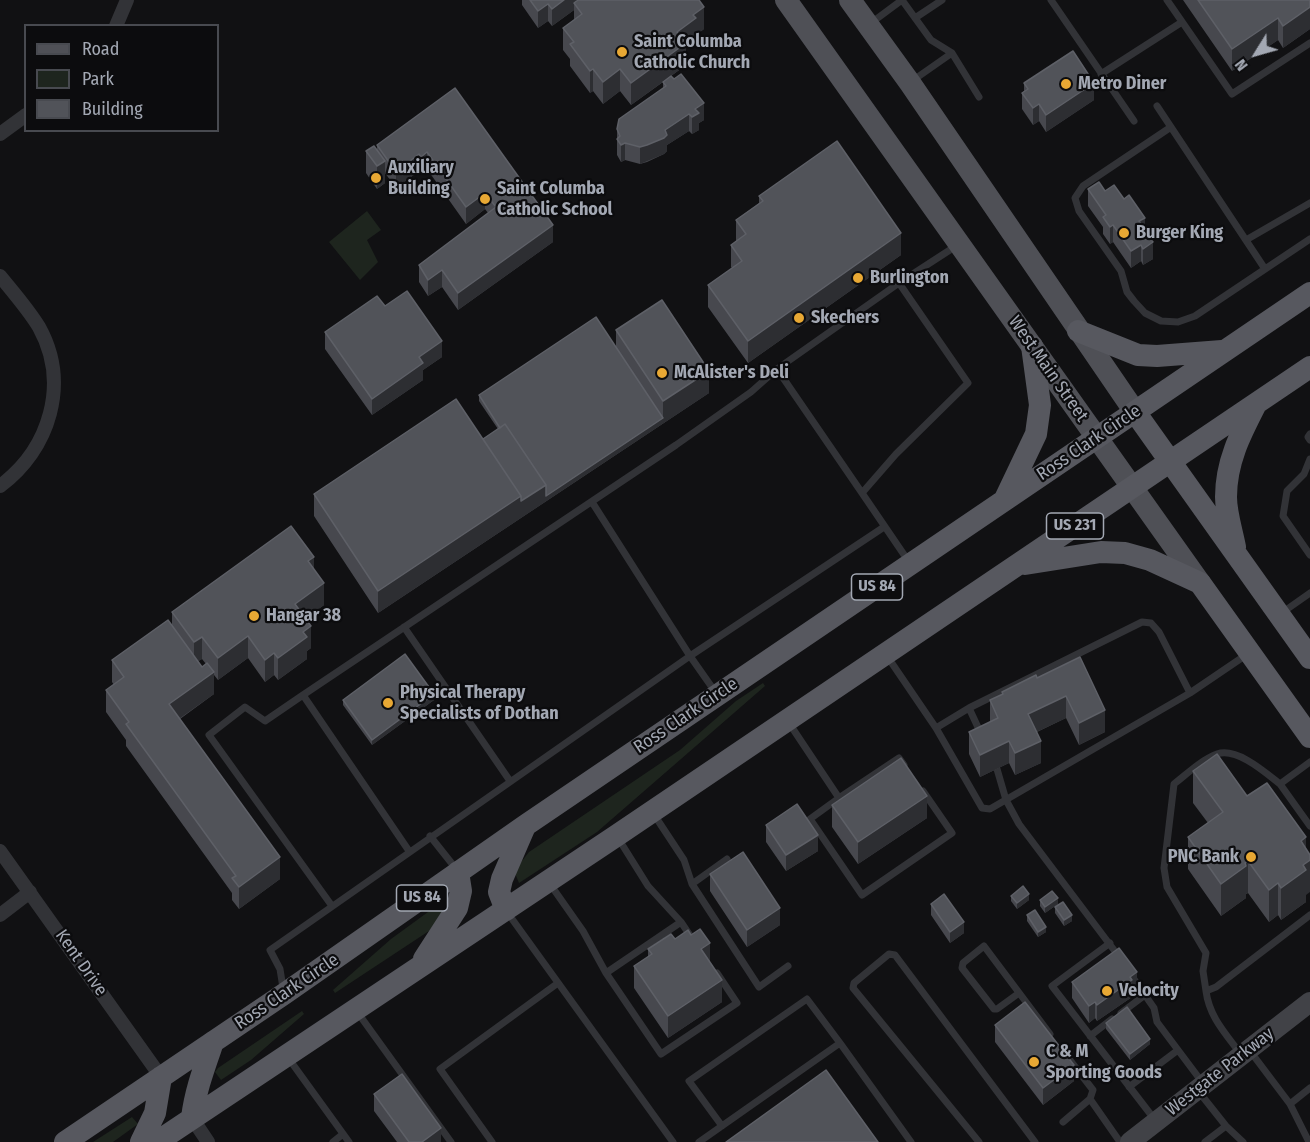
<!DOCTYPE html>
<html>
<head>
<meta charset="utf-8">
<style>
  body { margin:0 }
  #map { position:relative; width:1310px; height:1142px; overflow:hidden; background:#111113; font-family:"Fira Sans Condensed",sans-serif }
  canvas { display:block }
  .legend { position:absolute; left:24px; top:24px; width:195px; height:108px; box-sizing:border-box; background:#0c0c0e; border:2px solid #484a50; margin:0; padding:8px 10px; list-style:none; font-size:18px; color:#a3a8b3 }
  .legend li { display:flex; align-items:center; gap:12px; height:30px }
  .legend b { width:30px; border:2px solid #484a50 }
  .north { position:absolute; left:1226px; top:24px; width:60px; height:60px; -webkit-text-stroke:4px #0c0c0e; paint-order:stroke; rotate:233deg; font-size:16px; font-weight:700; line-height:24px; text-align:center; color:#a3a8b3 }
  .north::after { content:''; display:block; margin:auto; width:21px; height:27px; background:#a3a8b3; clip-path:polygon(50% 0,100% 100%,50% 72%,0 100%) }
</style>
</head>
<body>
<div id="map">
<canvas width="1310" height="1142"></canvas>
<ul class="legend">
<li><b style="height:8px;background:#4f5056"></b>Road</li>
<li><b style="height:16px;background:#1e251e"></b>Park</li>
<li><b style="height:16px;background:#515359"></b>Building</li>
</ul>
<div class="north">N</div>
</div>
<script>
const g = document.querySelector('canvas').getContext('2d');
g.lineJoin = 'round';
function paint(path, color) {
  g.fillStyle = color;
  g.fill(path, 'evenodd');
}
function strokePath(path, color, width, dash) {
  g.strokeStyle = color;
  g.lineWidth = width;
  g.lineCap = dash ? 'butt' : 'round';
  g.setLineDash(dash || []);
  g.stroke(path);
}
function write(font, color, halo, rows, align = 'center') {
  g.font = font + ' "Fira Sans Condensed",sans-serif';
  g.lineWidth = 4.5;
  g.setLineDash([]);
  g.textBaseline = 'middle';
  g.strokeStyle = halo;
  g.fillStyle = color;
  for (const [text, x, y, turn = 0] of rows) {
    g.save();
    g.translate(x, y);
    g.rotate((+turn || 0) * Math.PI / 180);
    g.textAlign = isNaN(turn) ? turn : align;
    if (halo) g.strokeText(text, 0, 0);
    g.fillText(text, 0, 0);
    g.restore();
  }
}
const green = new Path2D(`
  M367 211 381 230 367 240 378 262 360 280 329 242Z
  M763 683 765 686 597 832 519 883 514 871 529 852 680 750 736 701Z
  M439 904 446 910 429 931 335 993 333 990 391 939Z
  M302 1011 304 1014 251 1060 221 1080 215 1072 218 1068Z
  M132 1117 138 1124 113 1142H93Z`);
const service = new Path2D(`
  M902 0 931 40 952 53 979 97
  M1051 0 1134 121
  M1167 0 1232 94 1310 43
  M915 18 942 0
  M871 23 902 0
  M1101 74 1182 22
  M912 81 952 53
  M1157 106 1265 269
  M1171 127 1083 186 1075 198 1079 211 1121 271 1127 292 1134 301 1145 313 1161 321 1178 322 1195 316 1310 239
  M1246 240 1310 203
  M899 283 968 383 896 454 862 493 909 562
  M777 369 862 493
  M1310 434 1308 437 1310 440
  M1310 459 1304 474 1287 491 1283 516 1310 555
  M592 502 690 656 716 693
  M1283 612 1310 593
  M404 627 510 781
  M887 656 936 728 969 708 1142 622 1151 623 1159 632 1190 693 1246 655
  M303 695 676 445 751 392 777 369 899 283 956 246
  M969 708 982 736
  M789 723 839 798 810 819 862 895 952 833 923 791
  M936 728 982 808 990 809 1190 693
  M1310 762 1280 784 1310 826
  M997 769 1006 800 1019 824 1120 958
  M839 798 899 758 904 765
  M653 813 684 860 692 884 759 987 788 966
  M430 836 457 870
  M618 838 648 886 681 922 691 937
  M550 884 583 931 606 973 661 1054 737 1003 717 973
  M692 884 727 859
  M332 906 209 735 245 707 265 721 303 695 409 851
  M507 912 673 1142
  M1110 943 1052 986 1155 1120
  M606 973 681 922
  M1131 975 1154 1008 1157 1022 1202 1082
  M283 988 280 969 270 950 690 656 884 527
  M1206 991 1203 971 1206 953 1167 887 1164 868 1174 784C1187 774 1201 760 1217 754 1237 747 1266 773 1280 784
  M1019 993 997 1009H994L962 968 963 963 984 946 1050 1034
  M358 1013 451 1142
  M1121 1013 1145 995
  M1090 1036 1112 1019
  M1250 1051 1290 1104 1309 1142
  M1240 1053C1225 1033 1209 1016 1206 991L1216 987 1310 915
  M289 1059 349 1142
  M1069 1059 1093 1090 1090 1099
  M1129 1087 1178 1050
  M1199 1092 1226 1126 1243 1142
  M1290 1104 1310 1088
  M1063 1122 1090 1099 1120 1142
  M722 1126 689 1081 807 999 840 1043
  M333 1142 343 1134
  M492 1142 440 1069 558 983
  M699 1142 840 1043 911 1142
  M979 1142 853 988 854 983 889 954 895 955 1035 1142
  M1205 1142 1226 1126`);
const minor = new Path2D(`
  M116 26 127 0
  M0 134 26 115
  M0 276C13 292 28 309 39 327 70 383 50 449 0 486
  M0 851 161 1077
  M0 915 30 892
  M192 1118 208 1142`);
const secondary = new Path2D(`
  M1130 1142 1310 1002`);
const primary = new Path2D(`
  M786 0 1200 583
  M850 0 910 83 1135 412`);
const trunk = new Path2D(`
  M1078 331 1138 355 1157 356 1222 351
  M1135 412 1310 658
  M1005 499 1036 434 1040 405 1032 346
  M1235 547C1232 531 1226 513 1226 497 1226 462 1240 435 1256 404
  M1025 564 1101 552 1125 553 1150 560 1200 583 1310 737
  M506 910 499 892 502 879 525 826
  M424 959 457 908 461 891 458 872
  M192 1118C195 1092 204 1068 213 1042
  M65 1142 284 994 526 825 1310 293
  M141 1142 155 1113 161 1077
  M157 1142 616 836 1310 367`);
const wall = new Path2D(`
  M522 0H576V2L704 29 696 35V40L686 47V65L671 76 704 120 699 123V130L692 134 689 131 667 145V151L664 154 647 162 640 164 625 160 621 162 617 155V129L663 88V82L631 105 620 91 603 104 593 91 590 93 570 66V59L563 50V28L574 20V10L552 26 548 21 538 28 522 5Z
  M1183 0H1310V29L1283 48 1278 40 1232 71Z
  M1024 83 1094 100 1046 132 1039 121 1033 125 1022 109V93L1024 91Z
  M455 88 553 242 458 310 442 287 428 296 419 282V265L488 213 485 209 466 224 427 169 421 174 419 171 396 188 385 173V183L377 189 366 173V151L377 149V145Z
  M1088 189 1105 191 1145 229 1153 259 1143 265 1141 261 1131 268 1113 242 1110 244 1103 234V227L1088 206Z
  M759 196 901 255 748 363 708 307V285L732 268 731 267V245L736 241V220L759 203Z
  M385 306 442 357 423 370V380L372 415 325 349V332Z
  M616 330 709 393 378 613 314 516V494L483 439 498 429 479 401V395L616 347Z
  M314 569 324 605 306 618 311 648 307 651V659L278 680 274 675 265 682 248 658 218 680 214 675V694L180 719 280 879 239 909 232 900V893L126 746V740L106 712V690L114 685 112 682V660L172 626V612ZM202 659 206 664 202 667 198 661Z
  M1080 657 1105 732 1079 745 1066 718 1037 732 1041 763 1015 775 1009 763 980 777 969 754V732L990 722V700L1002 695V692L1037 678Z
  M343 700H434L372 745 343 705Z
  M1193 771 1247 796 1306 849V902L1281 920 1278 915 1269 922 1248 893 1246 894V898L1221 916 1188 869V837L1208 823 1193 803Z
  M832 805 927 818 858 864 832 827Z
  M766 825 818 851 786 871 766 842Z
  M710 874 780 925 747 947 710 891Z
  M1011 896 1029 900 1017 909 1011 901Z
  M1040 900 1058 904 1045 913 1040 906Z
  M931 904 964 933 950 943 931 915Z
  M1055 907 1072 921 1064 926 1055 913Z
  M1027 915 1046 932 1038 937 1027 921Z
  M675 939 710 962 722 1002 668 1038 634 988V966L648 957V949Z
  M1072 982 1137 989 1132 992V997L1097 1021 1095 1018 1089 1023 1072 998Z
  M1106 1023 1150 1044 1130 1060 1106 1029Z
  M995 1025 1074 1081 1043 1105 995 1042Z
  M374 1094 441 1142H397L374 1111Z`);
const shadedWall = new Path2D(`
  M564 0H576V6L574 3V10L552 26V9Z
  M548 4V21L538 28V11Z
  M704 7V29L696 35V40L686 47V65L631 105V83L693 15Z
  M1310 7V29L1283 48V26Z
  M1278 18V40L1232 71V49Z
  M593 69V91L590 93V71Z
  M620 69V91L603 104V82Z
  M1094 83V100L1046 132V115Z
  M704 103V120L699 123V130L692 134V117L695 109Z
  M1039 104V121L1033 125V108Z
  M689 114V131L667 145V151L664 154 640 164V147Z
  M625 143V160L621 162V145Z
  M427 152V169L421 174V157Z
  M419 154V171L396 188V172Z
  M385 161V183L377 189V166Z
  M485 193V209L466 224V207Z
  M1145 218V235L1139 221Z
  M553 225V242L458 310V293Z
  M1113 225V242L1110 244V227Z
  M901 233V255L748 363V341Z
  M1153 242V259L1143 265V249Z
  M1141 245V261L1131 268V251Z
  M442 270V287L428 296V280Z
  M442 341V357L423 370V380L372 415V399L419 357Z
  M709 371V393L378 613V591L521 496 546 485 663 418V401Z
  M314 557V579L308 561Z
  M324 583V605L295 626V604Z
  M311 626V648L307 651V659L278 680V658L303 632Z
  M248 636V658L218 680V658Z
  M202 637V659L194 664V642Z
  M274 653V675L265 682V660Z
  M214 672V694L169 726V704Z
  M434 694V700L372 745V740Z
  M1066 696V718L1028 736V714Z
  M1105 710V732L1079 745V723Z
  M1009 741V763L980 777V755Z
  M1041 741V763L1015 775V753Z
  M927 796V818L858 864V842Z
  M818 835V851L786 871V855Z
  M1306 837V863L1310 860V892L1306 895V902L1281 920V888L1301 841Z
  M280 857V879L239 909V887Z
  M1248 861V893L1246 894V898L1221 916V884Z
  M1278 883V915L1269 922V890Z
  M1029 894V900L1017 909V903Z
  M1058 898V904L1045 913V907Z
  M780 908V925L747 947V930Z
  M1072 915V921L1064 926V920Z
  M964 922V933L950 943V932Z
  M1046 927V932L1038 937V932Z
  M710 943V965L701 949Z
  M1137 972V989L1132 992V997L1097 1021V1005Z
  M722 980V1002L668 1038V1016Z
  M1095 1002V1018L1089 1023V1006Z
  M1150 1039V1044L1130 1060V1054Z
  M1074 1065V1081L1043 1105V1088Z
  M441 1128V1142H422Z`);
const building = new Path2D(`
  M530 0H564L552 9 548 4 538 11Z
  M578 0H699L704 7 693 15 696 18 677 32 686 43 631 83 620 69 603 82 593 69 590 71 570 44 574 42 563 28 582 14 574 3Z
  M1198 0H1310V7L1283 26 1278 18 1232 49Z
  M1073 51 1094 83 1046 115 1039 104 1033 108 1022 93 1028 89 1024 83Z
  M681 74 704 103 695 109 699 113 692 117 689 114 665 130 667 135 664 138 647 145 640 147 625 143 621 145 617 139 620 136 617 129 619 119 666 86 663 82 671 76 674 79Z
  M455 88 553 225 458 293 442 270 428 280 419 265 496 207 485 193 466 207 427 152 421 157 419 154 396 172 377 145Z
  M837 141 901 233 748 341 708 285 742 261 731 245 746 234 736 220 763 201 759 196Z
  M374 146 385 161 377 166 366 151Z
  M1099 182 1105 191 1114 185 1124 199 1129 195 1145 218 1139 221 1153 242 1143 249 1141 245 1131 251 1113 225 1110 227 1103 217 1106 215 1088 189Z
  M407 291 442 341 419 357 423 363 372 399 325 332 377 296 385 306Z
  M662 300 709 371 663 401 616 330Z
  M596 317 663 418 546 496V485L505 424 500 428 479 395Z
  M456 399 521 496 378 591 314 494Z
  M505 424 546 485 521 501V496L483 439Z
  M291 526 314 557 308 561 324 583 295 604 311 626 303 632 307 637 278 658 274 653 265 660 248 636 218 658 202 637 194 642 172 612Z
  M168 620 202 667 207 663 214 672 169 704 280 857 239 887 232 878 236 876 126 724 129 722 106 690 124 677 112 660Z
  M405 654 434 694 372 740 343 700Z
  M1080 657 1105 710 1079 723 1066 696 1028 714 1041 741 1015 753 1009 741 980 755 969 732 998 718 990 700 1003 694 1002 692 1036 675 1037 678Z
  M1217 754 1247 796 1267 783 1306 837 1301 841 1310 855V860L1303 865 1306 870 1281 888 1278 883 1269 890 1248 861 1245 863 1246 866 1221 884 1188 837 1223 812 1193 771Z
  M901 758 927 796 858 842 832 805Z
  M797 804 818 835 786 855 766 825Z
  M743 852 780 908 747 930 710 874Z
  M1023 886 1029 894 1017 903 1011 896Z
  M1052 891 1058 898 1045 907 1040 900Z
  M944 894 964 922 950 932 931 904Z
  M1063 902 1072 915 1064 920 1055 907Z
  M1035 910 1046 927 1038 932 1027 915Z
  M700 929 710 943 701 949 722 980 668 1016 634 966 652 954 648 949 671 934 675 939 688 930 691 935Z
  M1119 948 1137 972 1130 977 1132 980 1097 1005 1095 1002 1089 1006 1072 982Z
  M1025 1002 1074 1065 1043 1088 995 1025Z
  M1127 1007 1150 1039 1130 1054 1106 1023Z
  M826 1070 878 1142H726Z
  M402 1074 441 1128 422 1142H409L374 1094Z`);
const markers = [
  [622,52,6,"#e8a834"],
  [1066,84,6,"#e8a834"],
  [376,178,6,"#e8a834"],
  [485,199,6,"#e8a834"],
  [1124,233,6,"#e8a834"],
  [858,278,6,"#e8a834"],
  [799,318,6,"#e8a834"],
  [662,373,6,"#e8a834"],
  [254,616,6,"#e8a834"],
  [388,703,6,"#e8a834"],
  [1251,857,6,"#e8a834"],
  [1107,991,6,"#e8a834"],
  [1034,1062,6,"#e8a834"]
];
const shields = [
  [1075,526,57],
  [877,587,51],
  [422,898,51]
];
const shieldNames = [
  ["US 231",1075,526],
  ["US 84",877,587],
  ["US 84",422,898]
];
const poiNames = [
  ["Saint Columba",634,42],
  ["Catholic Church",634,63],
  ["Metro Diner",1078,84],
  ["Auxiliary",388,168],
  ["Building",388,189],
  ["Saint Columba",497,189],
  ["Catholic School",497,210],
  ["Burger King",1136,233],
  ["Burlington",870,278],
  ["Skechers",811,318],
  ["McAlister's Deli",674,373],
  ["Hangar 38",266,616],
  ["Physical Therapy",400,693],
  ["Specialists of Dothan",400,714],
  ["PNC Bank",1239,857,"right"],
  ["Velocity",1119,991],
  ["C & M",1046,1052],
  ["Sporting Goods",1046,1073]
];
const streetNames = [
  ["West Main Street",1048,369,55],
  ["Ross Clark Circle",1089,443,-34],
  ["Ross Clark Circle",686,716,-34],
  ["Kent Drive",81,963,55],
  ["Ross Clark Circle",287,992,-34],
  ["Westgate Parkway",1220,1072,-38]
];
paint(green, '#1e251e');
strokePath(service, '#323337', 7);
strokePath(minor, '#323337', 14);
strokePath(secondary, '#414247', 20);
strokePath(primary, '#4f5056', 22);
strokePath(trunk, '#57585f', 22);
paint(wall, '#47484e');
paint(shadedWall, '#2d2e32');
paint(building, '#515359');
strokePath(building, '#5e6067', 1.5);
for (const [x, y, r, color] of markers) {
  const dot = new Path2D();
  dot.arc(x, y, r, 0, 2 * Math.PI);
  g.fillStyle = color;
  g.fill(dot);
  strokePath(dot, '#0c0c0e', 2);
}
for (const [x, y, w] of shields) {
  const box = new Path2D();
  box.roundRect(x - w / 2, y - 13, w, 26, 4.5);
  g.fillStyle = '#0c0c0e';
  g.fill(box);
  strokePath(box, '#a3a8b3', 1.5);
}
write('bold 16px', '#a3a8b3', null, shieldNames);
write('bold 18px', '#a3a8b3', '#0c0c0e', poiNames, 'left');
write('18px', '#a3a8b3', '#0c0c0e', streetNames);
</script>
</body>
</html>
